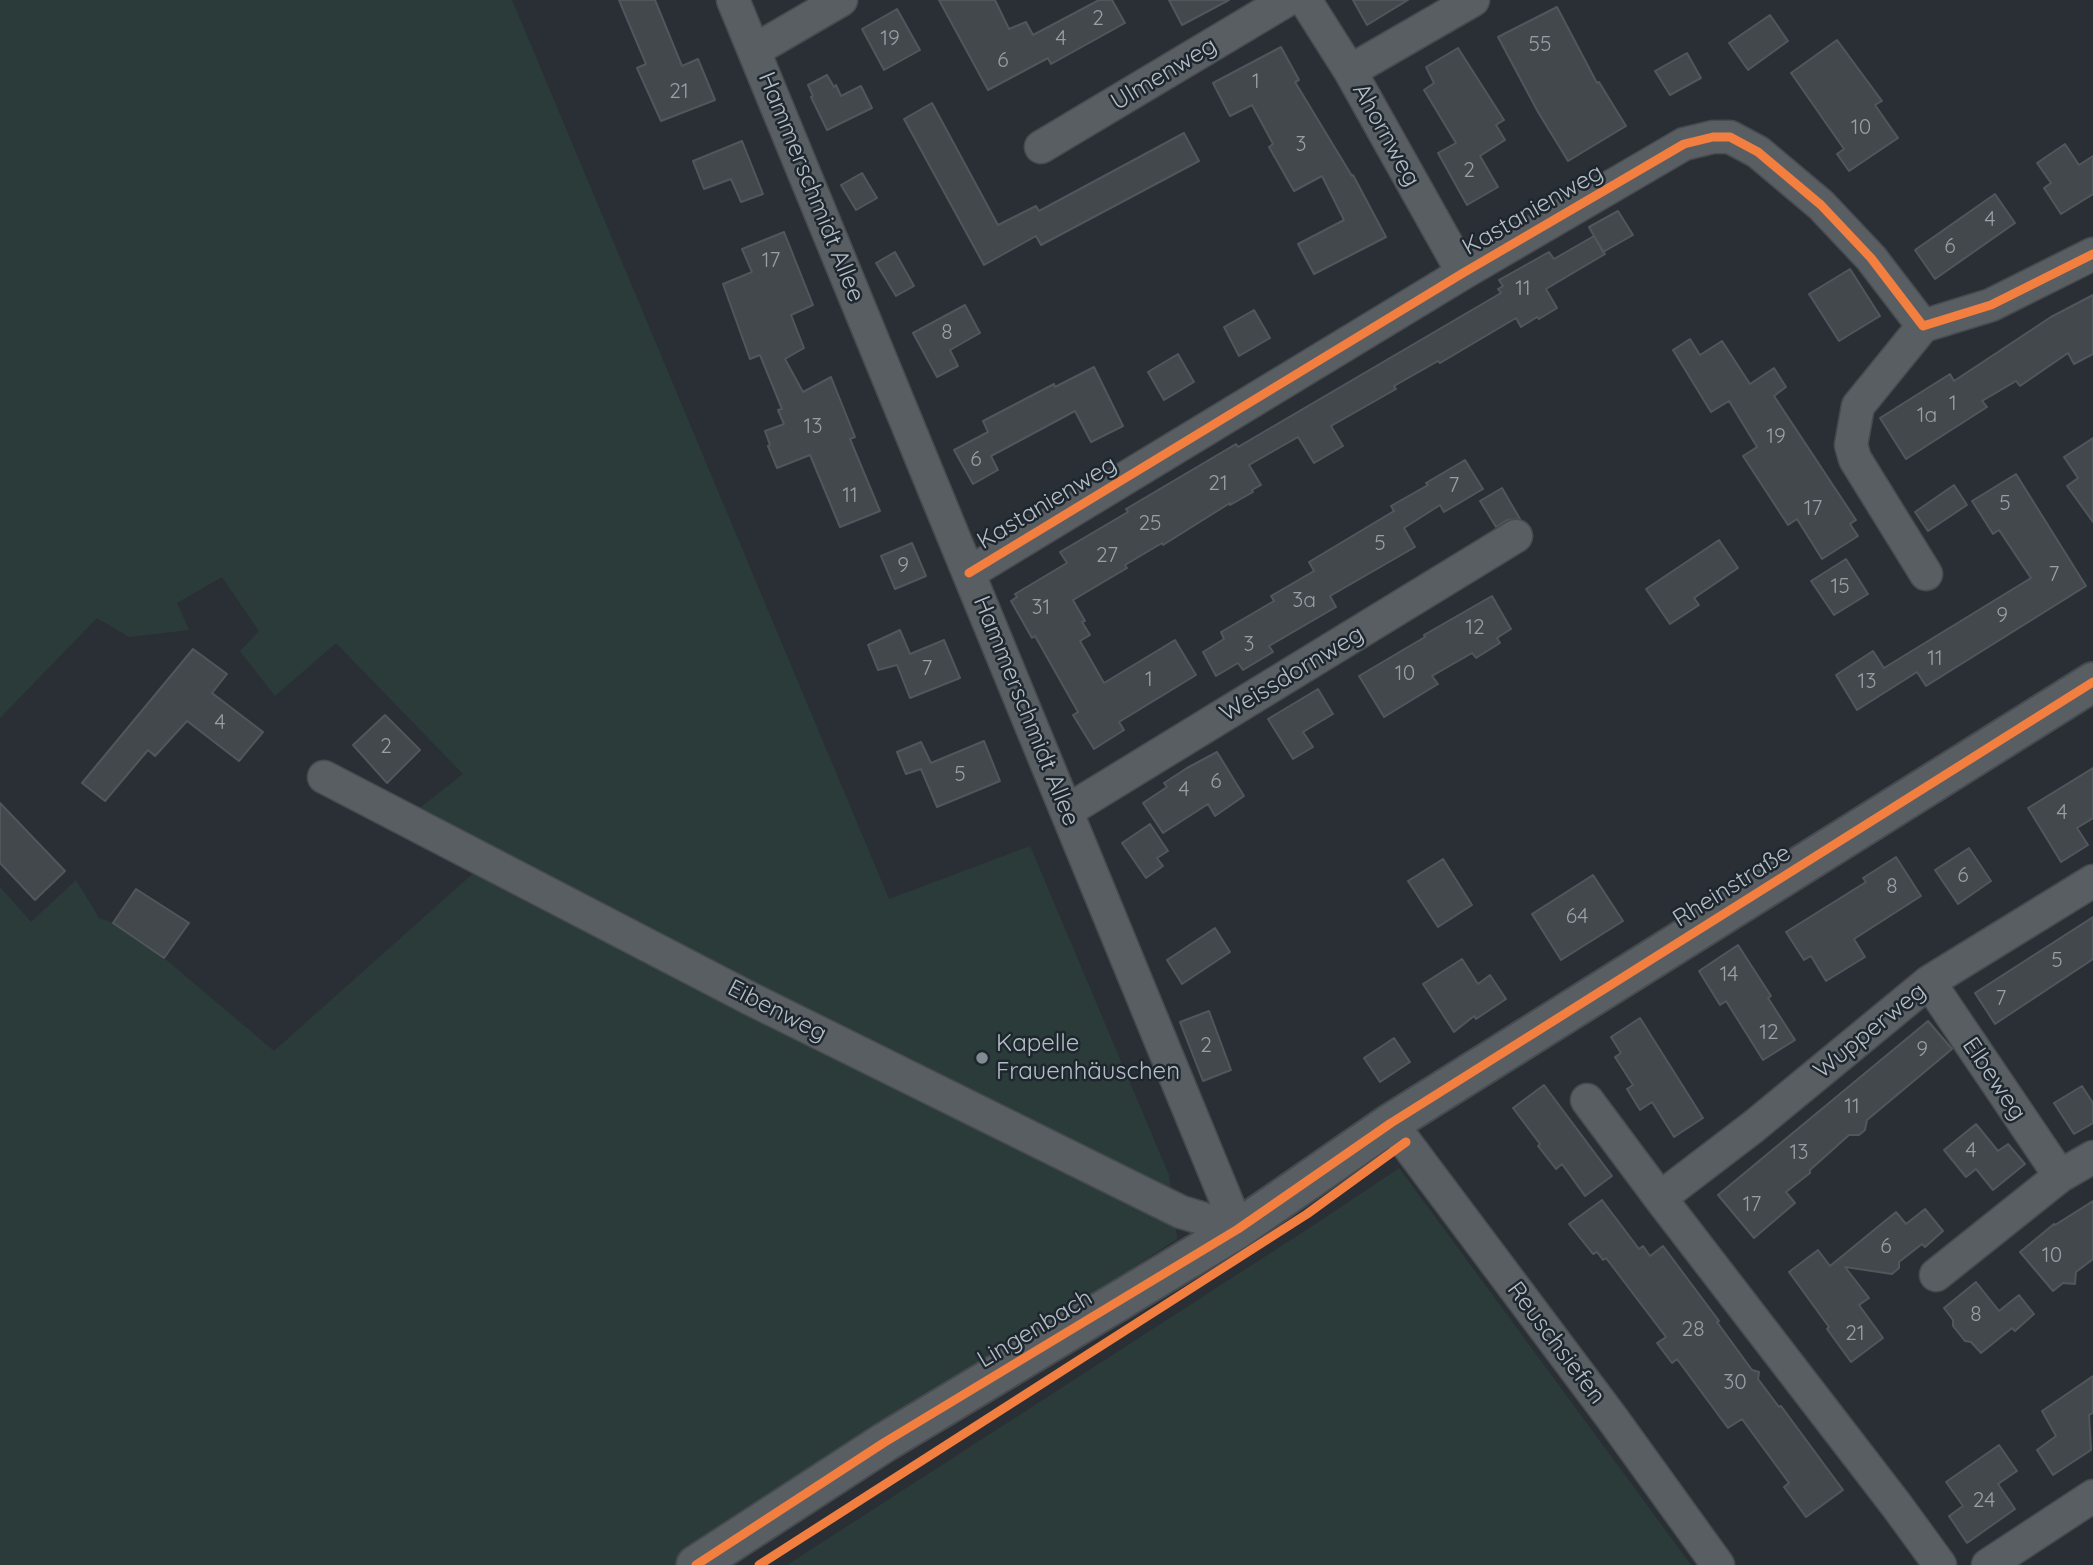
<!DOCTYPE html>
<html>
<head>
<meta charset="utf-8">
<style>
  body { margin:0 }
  canvas { display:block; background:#292f34 }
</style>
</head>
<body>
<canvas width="2093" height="1565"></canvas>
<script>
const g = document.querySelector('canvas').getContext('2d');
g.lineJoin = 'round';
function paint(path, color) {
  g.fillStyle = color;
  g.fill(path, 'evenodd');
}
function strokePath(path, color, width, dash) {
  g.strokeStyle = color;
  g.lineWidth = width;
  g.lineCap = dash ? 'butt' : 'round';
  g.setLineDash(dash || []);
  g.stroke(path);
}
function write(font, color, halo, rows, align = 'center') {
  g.font = font + ' Quicksand,sans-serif';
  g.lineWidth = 5;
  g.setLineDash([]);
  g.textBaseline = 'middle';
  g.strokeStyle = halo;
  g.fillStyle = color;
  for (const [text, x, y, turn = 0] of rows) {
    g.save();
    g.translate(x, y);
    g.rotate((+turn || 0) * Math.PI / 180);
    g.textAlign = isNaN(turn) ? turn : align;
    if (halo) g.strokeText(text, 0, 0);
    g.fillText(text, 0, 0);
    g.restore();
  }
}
const green = new Path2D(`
  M0 0H512L889 899 1030 846 1169 1175 1172 1197 407 818 463 774 336 643 275 696 240 651 259 631 222 577 177 603 189 630 129 637 97 618 0 718Z
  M478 869 1174 1216 1177 1239 675 1565H0V887L31 922 76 880 99 918 113 923 164 958 274 1051Z
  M1399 1168 1691 1565H787L1314 1225Z`);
const building = new Path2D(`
  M619 0H655L682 66 698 59 715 100 661 121 637 68 646 64Z
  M939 0H995L1009 29 1026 22 1033 35 1099 0H1112L1125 23 1051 64 1048 58 988 90Z
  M1169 0H1229L1182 25Z
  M1353 0H1408L1367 25Z
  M1557 7 1597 83 1599 82 1626 126 1568 161 1538 112 1498 37Z
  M897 9 920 50 884 70 862 29Z
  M1770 15 1788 41 1748 70 1729 43Z
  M1837 40 1882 101 1875 105 1898 138 1849 171 1837 154 1844 149 1791 73Z
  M1281 47 1299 80 1295 82 1352 176 1353 175 1386 237 1314 274 1298 244 1344 220 1322 176 1294 191 1269 147 1273 144 1252 105 1230 116 1213 83Z
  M1458 48 1504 120 1496 125 1505 140 1480 156 1498 187 1467 205 1438 153 1456 143 1424 90 1434 83 1426 67Z
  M1687 53 1701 78 1670 95 1655 71Z
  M827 75 834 87 836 85 841 96 861 86 872 108 827 130 811 97 813 96 808 85Z
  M932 103 998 225 1036 206 1039 211 1184 133 1199 161 1041 245 1036 236 984 265 904 119Z
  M742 141 763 194 741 202 731 179 704 189 693 161Z
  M2065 144 2079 165 2093 156V194L2061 214 2044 188 2051 183 2037 163Z
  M862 173 877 198 856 210 841 185Z
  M1995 194 2015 223 1935 279 1915 250Z
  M1618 211 1633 235 1603 252 1589 227Z
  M784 232 813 305 791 315 804 348 785 359 803 392 831 377 855 437 850 439 880 511 840 527 810 455 777 468 768 446 770 445 765 431 784 424 778 410 782 409 760 355 750 359 723 284 752 272 742 249Z
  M1594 236 1605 254 1546 289 1557 308 1539 319 1537 317 1521 327 1516 318 1440 363 1438 361 1394 386 1396 389 1331 426 1343 446 1314 463 1298 437 1249 465 1261 485 1252 490 1253 492 1230 505V503L1163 545 1162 543 1125 565 1127 568 1073 600 1085 621 1082 622 1090 635 1080 641 1104 683 1175 640 1196 675 1119 722 1124 730 1094 749 1073 715 1078 712 1035 636 1032 638 1011 601 1017 597 1015 594 1067 563 1060 552 1128 512 1126 509 1236 444 1238 447 1501 293 1498 289 1503 286 1499 280 1549 252 1554 259Z
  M895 252 914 286 896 296 876 263Z
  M1850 269 1880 316 1839 341 1809 294Z
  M2093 295V354L2074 364 2068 353 2020 386 2016 381 1982 401 1987 407 1906 459 1880 418 1950 374 1954 381 2051 317Z
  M965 305 980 333 950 350 958 366 937 377 913 333Z
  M1254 310 1270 338 1239 356 1224 327Z
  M1690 339 1700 355 1722 341 1750 384 1774 368 1786 387 1774 396 1856 520 1850 524 1858 536 1822 559 1797 519 1788 525 1743 456 1757 447 1729 401 1711 412 1673 350Z
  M1178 354 1194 382 1164 400 1148 372Z
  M1094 367 1123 426 1091 442 1075 411 991 456 998 470 973 484 954 450 988 432 983 421 1054 384 1055 387Z
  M2093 438V522L2067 486 2078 478 2064 457Z
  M1465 460 1483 489 1444 512 1440 505 1404 528 1415 547 1330 596 1336 607 1269 646 1273 652 1243 670 1238 663 1216 676 1203 652 1224 639 1221 632 1274 601 1271 596 1314 571 1309 562 1394 511 1391 506 1428 485 1426 483Z
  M2016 474 2086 586 1926 686 1917 672 1857 710 1836 675 1873 651 1884 668 2031 578 1999 530 1993 534 1972 501Z
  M1954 485 1967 505 1928 531 1915 512Z
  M1502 488 1520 519 1507 520 1496 527 1480 501Z
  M1719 540 1738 568 1694 598 1699 605 1670 624 1646 589Z
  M912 543 926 576 895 589 881 556Z
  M1846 559 1868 594 1834 615 1811 581Z
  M1492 596 1511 629 1497 638 1500 643 1476 658 1472 653 1432 676 1438 684 1384 717 1359 676 1425 637 1424 635Z
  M900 630 910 654 944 640 960 678 910 698 897 665 878 670 868 645Z
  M193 649 227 674 212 693 263 732 239 761 187 721 155 756 148 750 105 801 82 783Z
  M1318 689 1333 714 1303 732 1313 747 1293 759 1268 719Z
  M385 715 420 750 387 783 353 745Z
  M984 741 1000 781 937 807 921 769 906 774 897 752 921 742 931 763Z
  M1217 752 1244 796 1215 816 1208 804 1163 833 1143 803 1167 787 1164 783 1187 768Z
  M2093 768V818L2077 828 2088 845 2061 862 2028 808Z
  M0 803 65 871 35 900 0 863Z
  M1150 824 1168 851 1157 858 1163 866 1146 878 1122 843Z
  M1969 848 1991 881 1958 904 1935 870Z
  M1896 857 1921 896 1854 939 1865 957 1826 981 1811 956 1804 960 1786 932 1866 882 1863 878Z
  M1443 859 1472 905 1438 927 1408 881Z
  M1593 875 1623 921 1561 960 1532 914Z
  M136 889 189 923 164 958 113 923Z
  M2093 917V959L1995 1024 1975 993Z
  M1215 928 1230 952 1182 984 1167 960Z
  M1738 945 1771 996 1768 998 1795 1040 1763 1060 1726 1001 1720 1005 1699 971Z
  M1462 959 1478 984 1490 975 1506 999 1476 1019 1474 1016 1454 1032 1423 984Z
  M1209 1011 1231 1070 1203 1081 1180 1022Z
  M1640 1018 1703 1118 1674 1137 1652 1102 1640 1110 1627 1089 1633 1085 1615 1057 1621 1053 1611 1037Z
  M1928 1021 1952 1049 1867 1120 1865 1130 1859 1135H1849L1810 1170V1173L1786 1192 1795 1203 1754 1238 1718 1195Z
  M1394 1038 1410 1062 1380 1082 1364 1058Z
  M1544 1085 1612 1176 1585 1196 1562 1164 1556 1169 1538 1146 1540 1144 1513 1108Z
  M2082 1086 2093 1103V1123L2074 1134 2054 1103Z
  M1976 1124 1998 1151 2008 1144 2025 1164 1993 1190 1976 1169 1966 1177 1944 1150Z
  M1602 1200 1639 1249 1643 1246 1650 1256 1663 1246 1719 1321 1717 1322 1752 1370 1759 1372 1758 1379 1779 1407 1781 1406 1843 1490 1806 1517 1784 1487 1789 1483 1742 1419 1728 1428 1677 1359 1672 1363 1657 1343 1666 1337 1606 1258 1603 1260 1597 1252 1593 1254 1569 1224Z
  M2093 1201V1259L2076 1272 2075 1284 2063 1283 2053 1291 2020 1252 2054 1224 2055 1225Z
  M1925 1209 1943 1231 1925 1247 1922 1244 1899 1262V1268L1892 1274 1845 1267 1869 1298 1859 1305 1883 1338 1851 1362 1827 1329 1829 1327 1789 1272 1818 1250 1830 1266 1896 1212 1906 1224Z
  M1976 1282 1999 1311 2019 1295 2034 1314 2015 1331 2012 1328 1981 1353 1971 1342 1965 1341 1953 1326V1320L1944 1308Z
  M2093 1376V1413L2089 1415 2091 1450 2053 1475 2037 1450 2056 1436 2042 1411Z
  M1999 1445 2017 1471 1998 1484 2015 1509 1967 1543 1949 1516 1963 1506 1946 1482Z`);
const minor = new Path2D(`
  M733 0 1238 1229
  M1305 0 1350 71 1463 273
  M755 50 841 0
  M1350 71 1473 0
  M1041 147 1287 0
  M1923 326 1858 406 1851 445 1855 459 1926 574
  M969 573 1463 273 1684 144 1713 137H1730L1758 152 1821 205 1871 258 1923 326 1991 305 2093 254
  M324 777 751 999 1181 1212 1238 1229
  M1067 811 1516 536
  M1929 982 2060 1176
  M1587 1100 1660 1198
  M1391 1123 1612 1418 1718 1565
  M1936 1275 2060 1176 2093 1157
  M1940 1565 1897 1506 1660 1198 1753 1127 1929 982 2093 881
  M1988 1565 2093 1496`);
const tertiary = new Path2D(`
  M696 1565 885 1442 1238 1229 1391 1123 2093 682`);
const cycleway = new Path2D(`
  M969 573 1463 273 1684 144 1713 137H1730L1758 152 1821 205 1871 258 1923 326 1991 305 2093 254
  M696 1565 885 1442 1238 1229 1391 1123 2093 682
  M759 1565 1307 1214 1406 1142`);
const markers = [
  [982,1058,7,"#838b92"]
];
const numberNames = [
  ["2",1098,19],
  ["19",890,39],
  ["4",1061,39],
  ["55",1540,45],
  ["6",1003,61],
  ["1",1256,82],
  ["21",679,92],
  ["10",1861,128],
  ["3",1301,145],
  ["2",1469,171],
  ["4",1990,220],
  ["6",1950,247],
  ["17",771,261],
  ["11",1523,289],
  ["8",947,333],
  ["1",1953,404],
  ["1a",1927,416],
  ["13",813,427],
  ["19",1776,437],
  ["6",976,460],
  ["21",1218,484],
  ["7",1454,486],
  ["11",850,496],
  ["5",2005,504],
  ["17",1813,509],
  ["25",1150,524],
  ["5",1380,544],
  ["27",1107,556],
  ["9",903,566],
  ["7",2054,575],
  ["15",1840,587],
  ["3a",1304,601],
  ["31",1041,608],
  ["9",2002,616],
  ["12",1475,628],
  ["3",1249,645],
  ["11",1935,659],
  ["7",927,669],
  ["10",1405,674],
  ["1",1149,680],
  ["13",1867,682],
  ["4",220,723],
  ["2",386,747],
  ["5",960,775],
  ["6",1216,782],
  ["4",1184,790],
  ["4",2062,813],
  ["6",1963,876],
  ["8",1892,887],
  ["64",1577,917],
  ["5",2057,961],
  ["14",1729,975],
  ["7",2001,999],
  ["12",1769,1033],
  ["2",1206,1046],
  ["9",1922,1050],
  ["11",1852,1107],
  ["4",1971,1151],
  ["13",1799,1153],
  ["17",1752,1205],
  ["6",1886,1247],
  ["10",2052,1256],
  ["8",1976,1315],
  ["28",1693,1330],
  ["21",1855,1334],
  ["30",1735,1383],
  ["24",1984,1501]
];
const streetNames = [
  ["Ulmenweg",1164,74,-31],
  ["Ahornweg",1386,135,61],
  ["Hammerschmidt Allee",811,187,68],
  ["Kastanienweg",1533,210,-30],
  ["Kastanienweg",1047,503,-31],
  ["Weissdornweg",1292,674,-31],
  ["Hammerschmidt Allee",1026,711,68],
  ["Rheinstraße",1732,886,-32],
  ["Eibenweg",777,1011,27],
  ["Wupperweg",1870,1031,-39],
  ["Elbeweg",1994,1079,56],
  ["Lingenbach",1035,1329,-31],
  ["Reuschsiefen",1556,1343,53]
];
const poiNames = [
  ["Kapelle",996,1044],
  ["Frauenhäuschen",996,1072]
];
paint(green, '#2a3b3a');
paint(building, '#43484c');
strokePath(building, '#51565c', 2);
strokePath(minor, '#474b4f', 35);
strokePath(tertiary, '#474b4f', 42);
strokePath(minor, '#595e63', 32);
strokePath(tertiary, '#595e63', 38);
strokePath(cycleway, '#f27e40', 9);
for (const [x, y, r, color] of markers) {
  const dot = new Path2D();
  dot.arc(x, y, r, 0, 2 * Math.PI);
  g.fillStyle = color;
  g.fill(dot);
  strokePath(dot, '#1e262e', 2.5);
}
write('21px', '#989fa7', null, numberNames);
write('24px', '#b4bcc5', '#1e262e', streetNames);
write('24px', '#b4bcc5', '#1e262e', poiNames, 'left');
</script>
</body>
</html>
